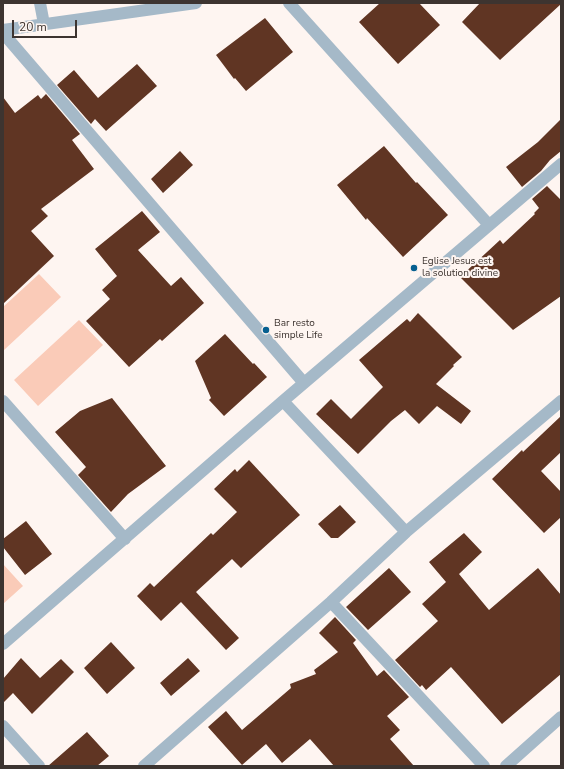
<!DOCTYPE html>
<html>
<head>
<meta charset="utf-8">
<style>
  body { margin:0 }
  #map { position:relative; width:564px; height:769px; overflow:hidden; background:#fef5f1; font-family:"Nunito Sans",sans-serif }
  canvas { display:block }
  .frame { position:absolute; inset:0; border:4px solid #3d3430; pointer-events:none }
  .scale { position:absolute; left:12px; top:20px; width:65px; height:18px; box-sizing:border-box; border:2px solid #3d3430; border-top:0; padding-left:5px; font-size:12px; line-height:14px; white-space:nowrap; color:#3d3430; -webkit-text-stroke:3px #fef5f1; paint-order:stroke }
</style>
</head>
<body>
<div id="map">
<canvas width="564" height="769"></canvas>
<div class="frame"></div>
<div class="scale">20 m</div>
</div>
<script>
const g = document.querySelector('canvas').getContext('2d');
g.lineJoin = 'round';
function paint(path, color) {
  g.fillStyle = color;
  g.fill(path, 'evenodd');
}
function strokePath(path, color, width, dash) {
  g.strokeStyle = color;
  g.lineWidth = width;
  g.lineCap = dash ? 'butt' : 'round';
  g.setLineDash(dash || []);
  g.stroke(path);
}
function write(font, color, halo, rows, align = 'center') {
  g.font = font + ' "Nunito Sans",sans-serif';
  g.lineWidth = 4;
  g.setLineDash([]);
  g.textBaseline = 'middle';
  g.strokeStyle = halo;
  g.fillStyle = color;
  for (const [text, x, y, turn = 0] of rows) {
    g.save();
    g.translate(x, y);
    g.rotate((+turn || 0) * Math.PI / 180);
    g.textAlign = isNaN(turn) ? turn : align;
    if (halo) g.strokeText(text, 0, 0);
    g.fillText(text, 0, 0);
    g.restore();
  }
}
const green = new Path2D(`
  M39 274 61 297 3 351V307Z
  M79 320 103 345 38 406 14 380Z
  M3 564 23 586 3 604Z`);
const building = new Path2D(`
  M380 3H419L440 25 398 64 359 22Z
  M480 3H561V4L500 60 462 22Z
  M265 18 293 52 246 91 235 78 234 79 216 55Z
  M137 64 157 86 106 131 95 119 91 124 57 85 74 70 98 98Z
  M46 94 80 134 72 140 94 169 41 209 48 216 31 231 54 256 3 304V97L15 113 38 95 41 99Z
  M561 119V151L550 160 541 171 522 187 506 167 538 142Z
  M384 146 416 183 417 182 448 215 403 257 367 218 366 220 337 185Z
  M180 151 193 165 163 193 151 179Z
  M547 186 561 200V296L513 330 460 277 500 240 503 244 535 214 534 213 539 208 532 199Z
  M142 211 160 232 138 250 171 286 181 277 204 303 162 341 160 339 129 367 86 321 110 299 102 290 117 276 95 249Z
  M418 313 462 357 453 365 454 366 436 384 471 411 461 424 437 406 419 424 405 410 391 421 358 454 316 414 331 399 351 419 383 387 359 360 407 319 410 322Z
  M225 334 253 364 254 363 267 377 224 416 209 400 211 398 195 361Z
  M112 398 166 466 128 494 111 512 78 475 86 467 55 432 80 411Z
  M561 416V452L541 471 561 492V517L544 533 492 479 522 450 523 452Z
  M249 460 300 515 241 568 232 559 196 592 239 638 226 650 181 602 161 621 137 596 150 583 154 587 211 533 213 535 237 512 214 489 235 469 237 472Z
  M340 505 356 522 338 538H331L318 524Z
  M26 521 52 554 25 575 3 547V539Z
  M464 533 482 552 459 574 489 610 538 568 561 595V674L502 724 451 667 426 690 422 685 420 687 395 660 438 621 422 604 446 582 429 562Z
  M389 568 411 592 368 630 346 607Z
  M335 617 356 640 353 643 377 676 384 670 409 697 387 716 400 730 390 739 414 766H334L310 739 282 763 266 744 242 765 208 727 226 711 242 730 291 688 290 684 316 674 314 670 338 652 319 633Z
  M111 642 135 668 107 694 84 668Z
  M21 658 40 678 61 659 74 672 32 714 13 693 3 703V679Z
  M188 658 200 671 171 696 160 683Z
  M87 732 109 756 97 766H48Z`);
const minor = new Path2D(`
  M40 3 44 24
  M289 3 489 225
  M3 30 196 3
  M3 33 304 383
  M3 401 125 539
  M283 401 406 532
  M331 602 484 766
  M3 644 283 401 561 164
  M3 726 39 766
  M144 766 331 602 406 532 561 401
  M506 766 561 717`);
const markers = [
  [414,268,4,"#065f90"],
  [266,330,4,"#065f90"]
];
const poiNames = [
  ["Eglise Jesus est",422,262],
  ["la solution divine",422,274],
  ["Bar resto",274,324],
  ["simple Life",274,336]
];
paint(green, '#facbb8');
paint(building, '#603523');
strokePath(minor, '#a5b9c8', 12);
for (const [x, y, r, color] of markers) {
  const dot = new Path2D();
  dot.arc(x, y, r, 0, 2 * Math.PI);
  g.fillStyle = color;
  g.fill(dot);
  strokePath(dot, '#fef5f1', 1.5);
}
write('10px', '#3d3430', '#fef5f1', poiNames, 'left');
</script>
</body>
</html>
